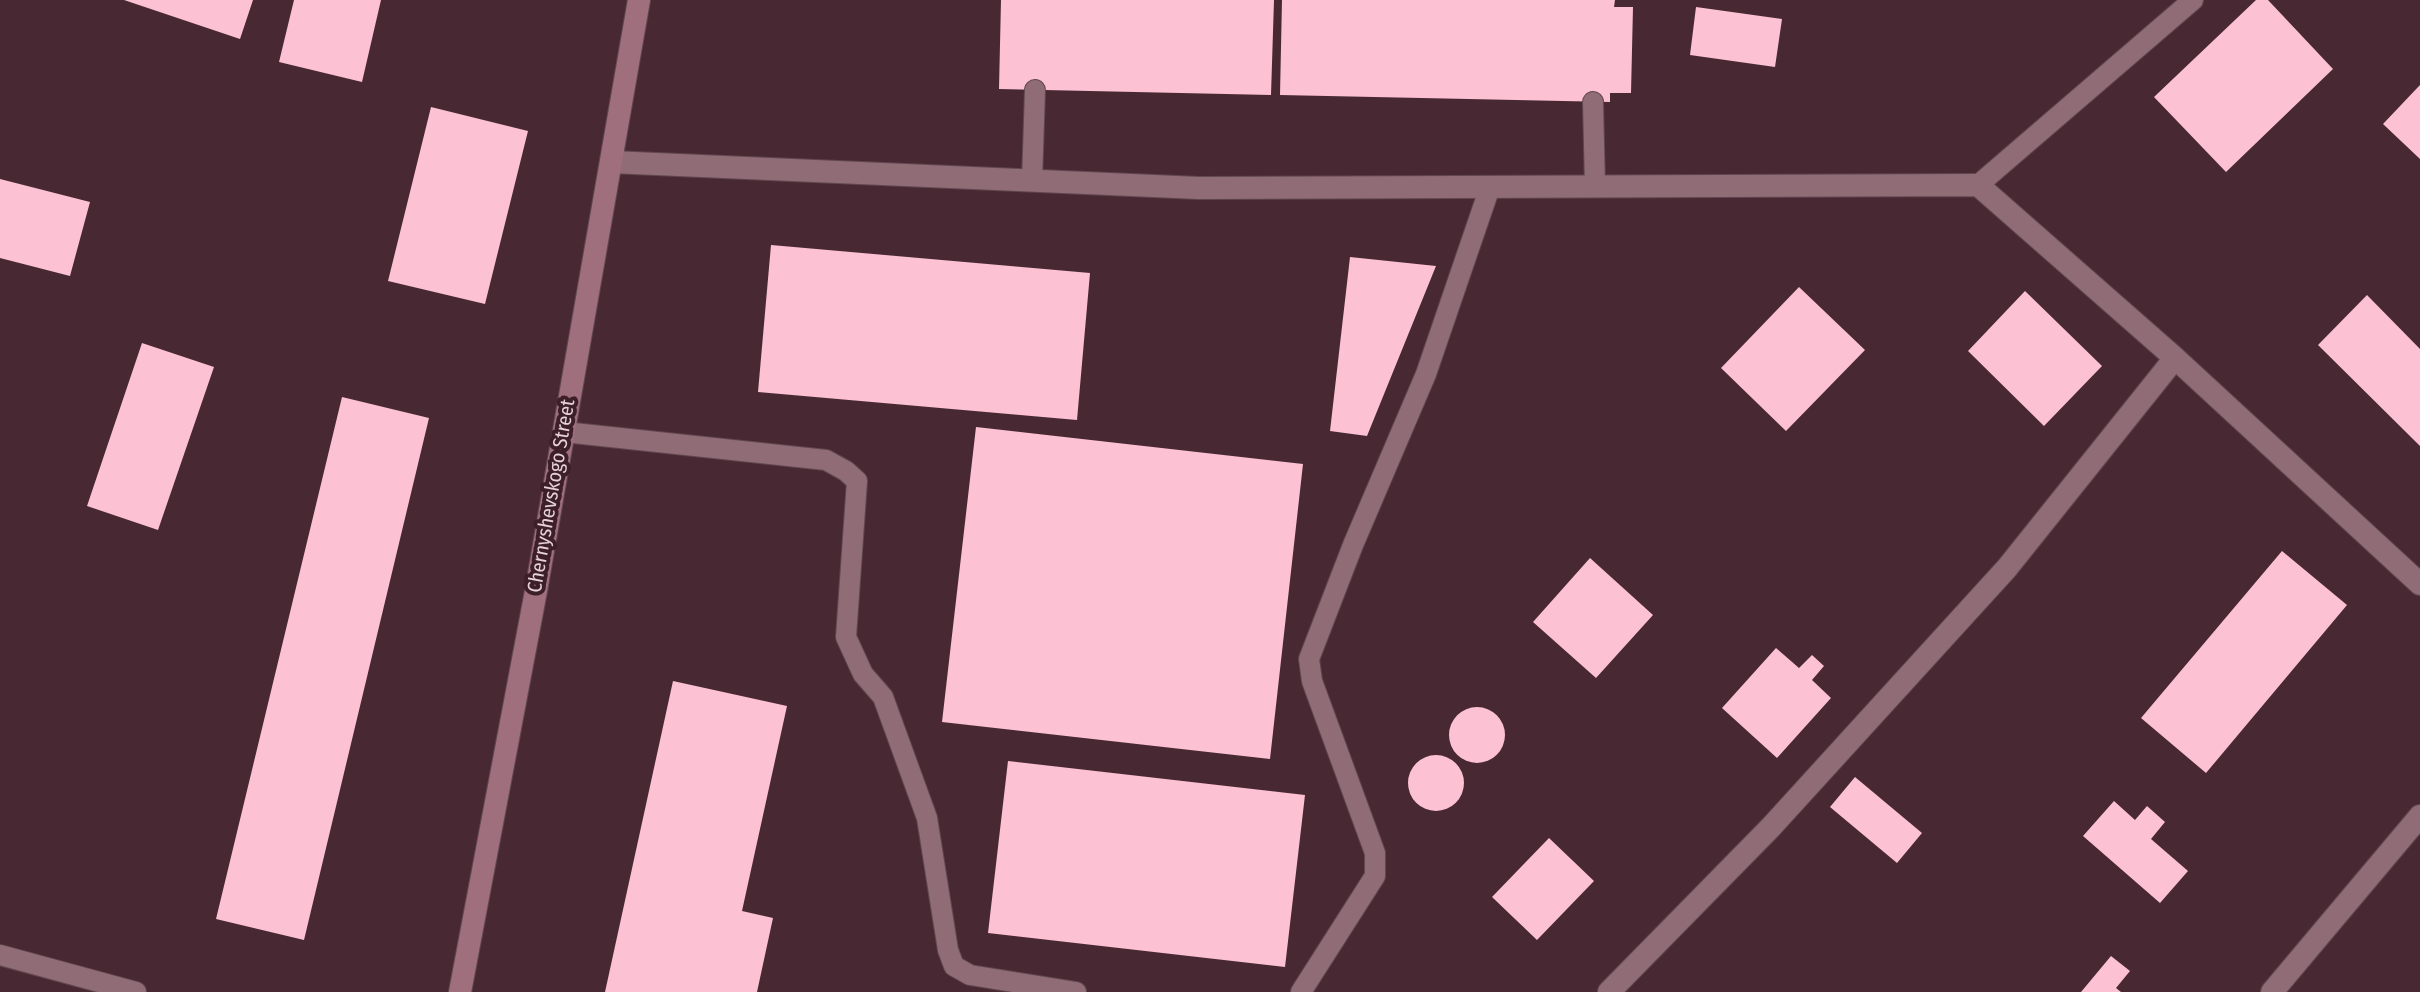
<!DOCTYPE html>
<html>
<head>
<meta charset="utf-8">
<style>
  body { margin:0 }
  canvas { display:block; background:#482933 }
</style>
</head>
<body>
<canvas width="2420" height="992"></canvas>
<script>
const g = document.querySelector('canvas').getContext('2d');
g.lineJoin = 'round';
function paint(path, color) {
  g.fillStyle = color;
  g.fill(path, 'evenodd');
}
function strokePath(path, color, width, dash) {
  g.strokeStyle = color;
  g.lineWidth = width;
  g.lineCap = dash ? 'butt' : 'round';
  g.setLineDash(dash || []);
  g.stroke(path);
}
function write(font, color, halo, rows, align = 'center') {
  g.font = font + ' "Fira Sans Condensed",sans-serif';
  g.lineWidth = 8;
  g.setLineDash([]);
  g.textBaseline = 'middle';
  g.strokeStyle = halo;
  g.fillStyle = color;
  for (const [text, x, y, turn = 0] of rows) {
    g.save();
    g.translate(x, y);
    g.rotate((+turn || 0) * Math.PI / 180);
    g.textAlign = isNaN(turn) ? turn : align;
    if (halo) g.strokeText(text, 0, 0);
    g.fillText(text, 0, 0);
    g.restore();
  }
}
const building = new Path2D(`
  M124 0H253L240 39Z
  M294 0H381L362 82 279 62Z
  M1001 0H1274L1271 95 999 89Z
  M1282 0H1615L1614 7H1633L1631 93H1610V102L1280 95Z
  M2256 0H2268L2333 69 2226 172 2154 97Z
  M1696 7 1782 19 1775 67 1690 55Z
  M2420 85V159L2383 124Z
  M431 107 528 131 485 304 388 281Z
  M0 179 90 202 70 276 0 258Z
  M771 245 1090 273 1077 420 758 392Z
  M1350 257 1436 266 1367 436 1330 431Z
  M1799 287 1865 350 1786 431 1721 368Z
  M2025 291 2102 366 2044 426 1968 351Z
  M2367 295 2420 349V446L2318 345Z
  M142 343 214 367 158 530 87 506Z
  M342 397 429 418 304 940 216 919Z
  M976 427 1303 464 1270 759 942 722Z
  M2282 551 2347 605 2206 773 2141 718Z
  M1590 558 1653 615 1596 678 1533 622Z
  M1776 648 1799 668 1812 655 1824 666 1812 680 1831 698 1777 758 1722 708Z
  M673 681 787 706 742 911 773 918 757 992H605Z
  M1449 735a28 28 0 1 1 56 0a28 28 0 1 1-56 0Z
  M1408 783a28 28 0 1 1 56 0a28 28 0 1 1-56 0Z
  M1008 761 1305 795 1285 967 988 933Z
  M1855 777 1922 833 1897 863 1830 807Z
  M2114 801 2135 820 2147 806 2165 822 2151 839 2188 871 2160 903 2083 836Z
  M1549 838 1594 881 1537 940 1492 897Z
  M2111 956 2130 971 2116 988 2121 992H2081Z`);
const service = new Path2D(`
  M1593 102 1595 187
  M1032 181 1035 90
  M1978 185 2193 0
  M564 432 826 460 846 471 857 481 846 637 863 674 883 697 927 818 948 950 954 966 970 975 1076 992
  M0 955 136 992
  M1301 992 1375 876V853L1312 681 1309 659 1353 545 1426 374 1490 187`);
const minor = new Path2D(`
  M611 162 1199 188 1978 185 2175 358 2420 584
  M1609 992 1771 827 2007 568 2175 358
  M2272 992 2420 816`);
const secondary = new Path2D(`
  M460 992 536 591 639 0`);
const streetNames = [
  ["Chernyshevskogo Street",552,496,-80]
];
paint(building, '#fcc1d3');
strokePath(service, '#614750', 22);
strokePath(minor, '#614750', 24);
strokePath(secondary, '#614750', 24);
strokePath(service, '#906c77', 20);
strokePath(minor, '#906c77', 22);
strokePath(secondary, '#9f6f7e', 22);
write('20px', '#e7d2d8', '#3d1f29', streetNames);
</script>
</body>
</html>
